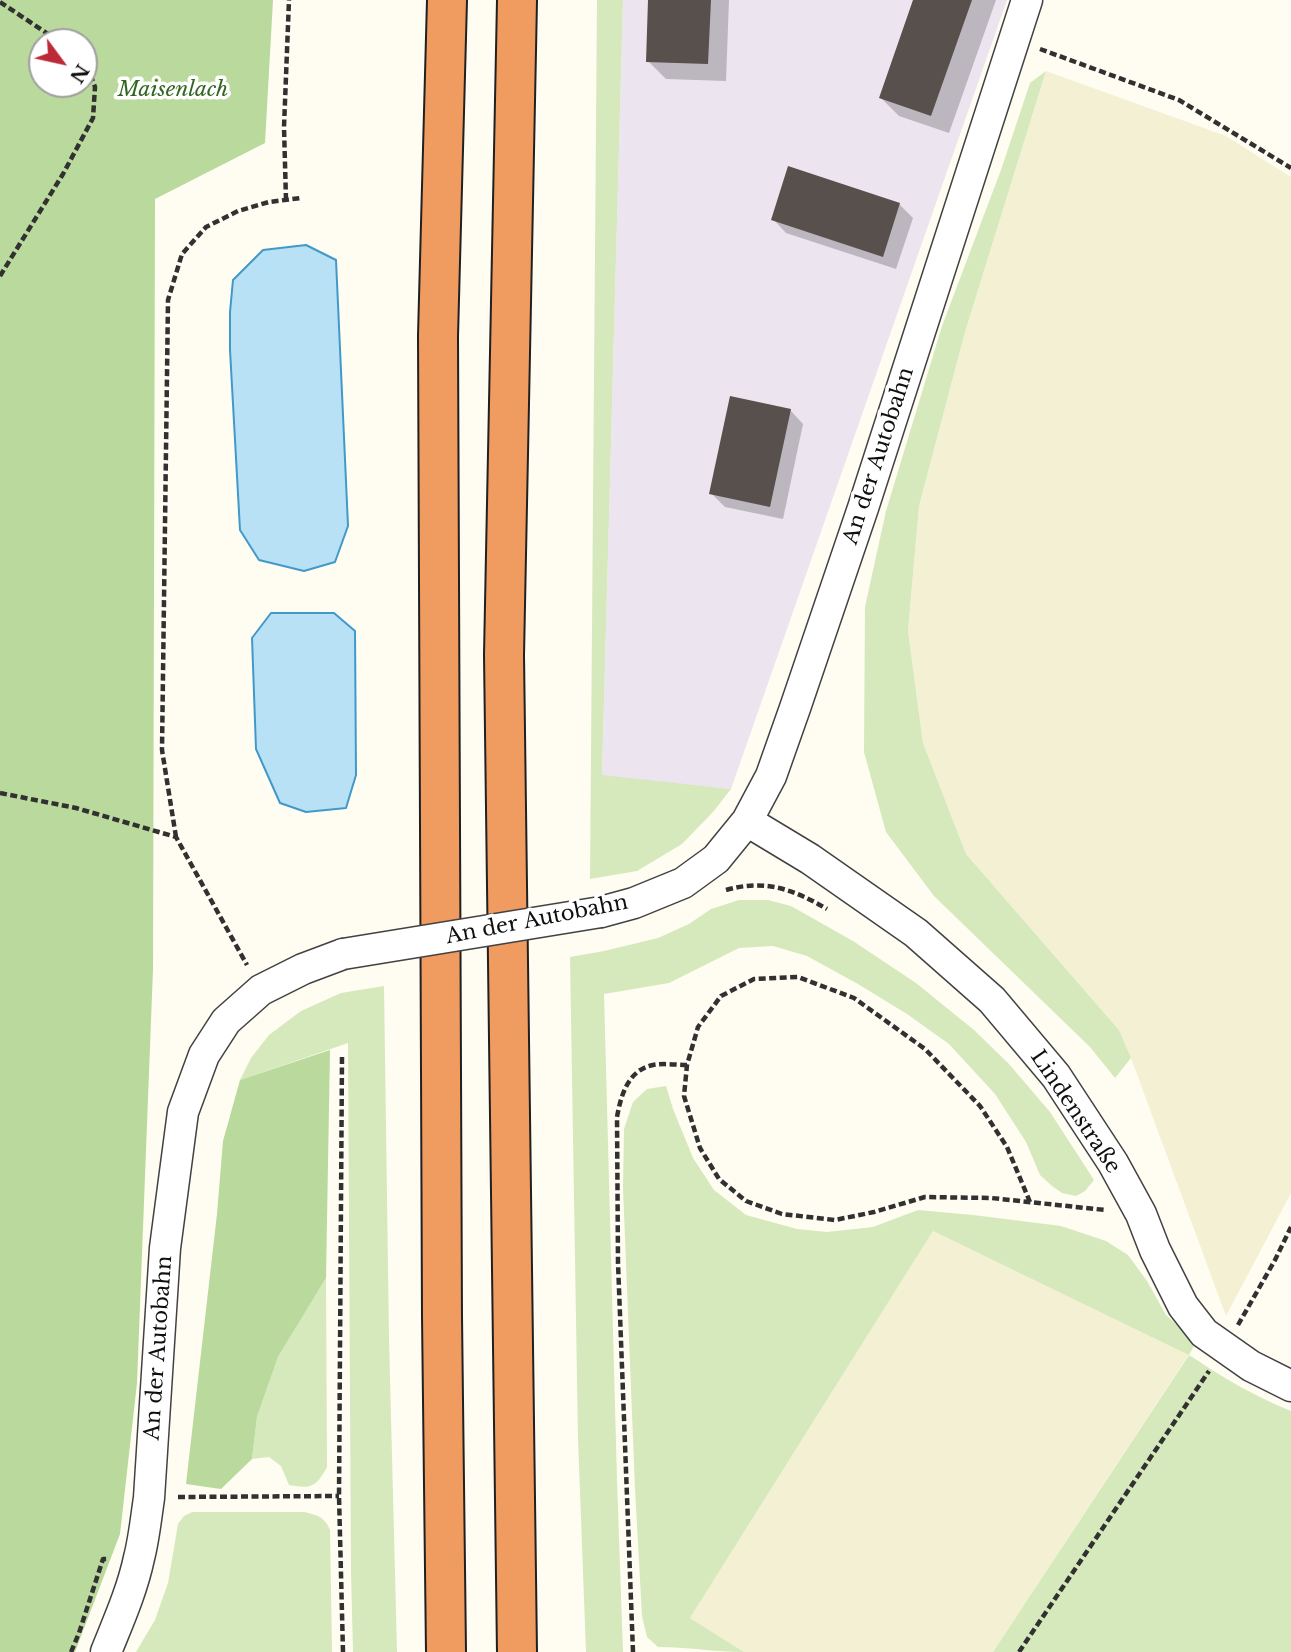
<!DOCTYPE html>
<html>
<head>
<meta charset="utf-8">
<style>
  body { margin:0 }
  #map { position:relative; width:1291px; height:1652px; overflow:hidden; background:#fffcf2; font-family:"Libre Baskerville",serif }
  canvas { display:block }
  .north { position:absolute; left:28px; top:28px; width:70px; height:70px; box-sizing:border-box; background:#fff; border:2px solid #9f9f9f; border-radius:50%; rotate:123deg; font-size:19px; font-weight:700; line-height:28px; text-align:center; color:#0f0f0f }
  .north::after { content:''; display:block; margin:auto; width:24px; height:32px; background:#bd2a37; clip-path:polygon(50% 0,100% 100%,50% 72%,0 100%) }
</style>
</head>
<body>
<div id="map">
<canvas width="1291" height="1652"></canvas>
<div class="north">N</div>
</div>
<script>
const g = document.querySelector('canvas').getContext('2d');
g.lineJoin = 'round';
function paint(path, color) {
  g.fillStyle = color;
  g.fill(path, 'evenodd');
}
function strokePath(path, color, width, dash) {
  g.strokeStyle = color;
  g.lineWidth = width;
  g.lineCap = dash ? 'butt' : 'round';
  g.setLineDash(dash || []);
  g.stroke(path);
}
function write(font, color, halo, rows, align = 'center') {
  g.font = font + ' "Libre Baskerville",serif';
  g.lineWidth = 7;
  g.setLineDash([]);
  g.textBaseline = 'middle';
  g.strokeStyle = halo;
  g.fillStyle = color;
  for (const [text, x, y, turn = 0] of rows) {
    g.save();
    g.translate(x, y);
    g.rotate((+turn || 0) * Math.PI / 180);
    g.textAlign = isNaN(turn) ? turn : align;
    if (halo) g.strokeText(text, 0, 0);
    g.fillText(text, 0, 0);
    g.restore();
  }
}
const industrial = new Path2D(`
  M623 0H1007L731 789 602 776Z`);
const farmland = new Path2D(`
  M1046 71 1226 136 1291 177V1193L1226 1316 1131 1058 1119 1030 966 854 923 743 908 631 919 506 965 332Z
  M933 1231 1189 1354 993 1652H744L690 1618Z`);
const green = new Path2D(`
  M597 0H623L602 775 731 789 713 812 682 844 637 871 590 879Z
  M1046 71 965 332 919 506 908 631 923 743 966 854 1119 1030 1131 1058 1115 1078 1090 1047 934 896 886 832 864 752 865 607 886 511 942 326 1001 170 1030 83Z
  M739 900H768L791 906 853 941 916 983 974 1030 1009 1064 1050 1112 1094 1180 1085 1191 1076 1196 1062 1193 1052 1186 1040 1175 1026 1142 995 1094 949 1044 907 1014 858 984 807 956 773 946 739 948 669 983 604 994 617 1480 623 1652H586L578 1438 570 957 604 951 658 938 689 924 711 909Z
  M384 986 389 1338 397 1652H353L351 1574 348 1043 240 1080 251 1058 269 1035 301 1011 341 993Z
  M666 1086 673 1109 693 1158 714 1190 746 1215 797 1229 827 1232 873 1227 918 1210 973 1215 1061 1226 1106 1241 1128 1255 1147 1281 1166 1315 1196 1342 1189 1355C1222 1377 1254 1396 1291 1411V1652H993L1189 1355 933 1231 690 1618 744 1652C715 1652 687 1647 658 1647L647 1637 642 1616 635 1489 623 1188 624 1129 633 1102 647 1089Z
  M326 1278 327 1467C316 1487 312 1489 289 1485L281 1466 269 1457 252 1459 257 1417 278 1357Z
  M192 1512H304C317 1515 325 1517 330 1530L332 1652H136L155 1620 168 1583 178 1524 184 1516Z`);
const forest = new Path2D(`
  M0 0H273L265 143 155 199 153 969 137 1383 120 1534 75 1652H0ZM84 42V84H42V42Z
  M330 1050 326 1278 278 1357 257 1417 252 1459 221 1489 186 1484 217 1214 223 1141 240 1080Z`);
const water = new Path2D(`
  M306 245 336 260 348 526 335 562 304 571 259 560 240 530 230 350V312L233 280 263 250Z
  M271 613H334L355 631 356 775 346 808 306 812 280 803 256 749 252 638Z`);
const shadow = new Path2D(`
  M650 0H729L726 81 666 79 648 61Z
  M915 0H996L949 133 899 116 881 98Z
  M899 204 913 218 896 269 786 233 773 219Z
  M790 410 803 424 783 519 725 507 711 493Z`);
const building = new Path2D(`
  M648 0H711L708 64 646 62Z
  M913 0H972L931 116 879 98Z
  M788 166 900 203 883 257 771 220Z
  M730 396 791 409 770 507 709 494Z`);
const path = new Path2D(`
  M0 2 60 42
  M1040 49 1179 100 1291 168
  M286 200 284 127 289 0
  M0 276 63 174 93 118 95 87 84 58
  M0 793 76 808 176 837 247 965
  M176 837 162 750 168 300 182 254 206 227 238 211 269 202 301 198
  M726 890C765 879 793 889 827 909
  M342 1057 339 1496 343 1652
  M1030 1202 1007 1147 980 1106 925 1049 854 998 798 977 754 979 721 996 698 1027 687 1065 684 1096 700 1148 719 1179 746 1201 782 1214 835 1220 874 1212 925 1197 991 1198 1105 1210
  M1238 1325 1275 1260 1291 1227
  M178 1497 339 1496
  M71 1652 79 1633 103 1559H109
  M633 1652 618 1263 617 1117C621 1095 628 1070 653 1065 664 1063 676 1065 687 1065
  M1019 1652 1209 1371`);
const minor = new Path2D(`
  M747 821 810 859 916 933 992 1000 1056 1076 1113 1163 1141 1214 1155 1250 1183 1306 1204 1333 1251 1366 1291 1386
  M601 912 634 903 683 883 716 859 747 821 771 776 795 708 863 508 1027 0
  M106 1652C118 1622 132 1591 139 1558 144 1539 146 1518 149 1498L165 1248 183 1112 204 1055 226 1021 261 990 303 969 343 954`);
const motorway = new Path2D(`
  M517 0 504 655 517 1652
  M446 1652 442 1316 438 336 447 0`);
const minorBridge = new Path2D(`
  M343 954 601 912`);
const parkNames = [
  ["Maisenlach",173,90]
];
const streetNames = [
  ["An der Autobahn",879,456,-72],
  ["An der Autobahn",537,920,-11],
  ["Lindenstraße",1075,1112,56],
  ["An der Autobahn",159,1348,-86]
];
paint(industrial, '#ece4ee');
paint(farmland, '#f4f0d3');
paint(green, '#d5e9bc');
paint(forest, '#bad99c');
paint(water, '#b8e1f5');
strokePath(water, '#4199ca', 2);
paint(shadow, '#0003');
paint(building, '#58504c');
strokePath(minor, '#424242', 33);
strokePath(motorway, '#202020', 42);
strokePath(path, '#313131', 4.5, [7, 3.5]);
strokePath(minor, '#fff', 30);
strokePath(motorway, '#f09b5f', 38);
strokePath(minorBridge, '#424242', 33, []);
strokePath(minorBridge, '#fff', 30);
write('italic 21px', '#326621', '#fff', parkNames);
write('21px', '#0f0f0f', '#fff', streetNames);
</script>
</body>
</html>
